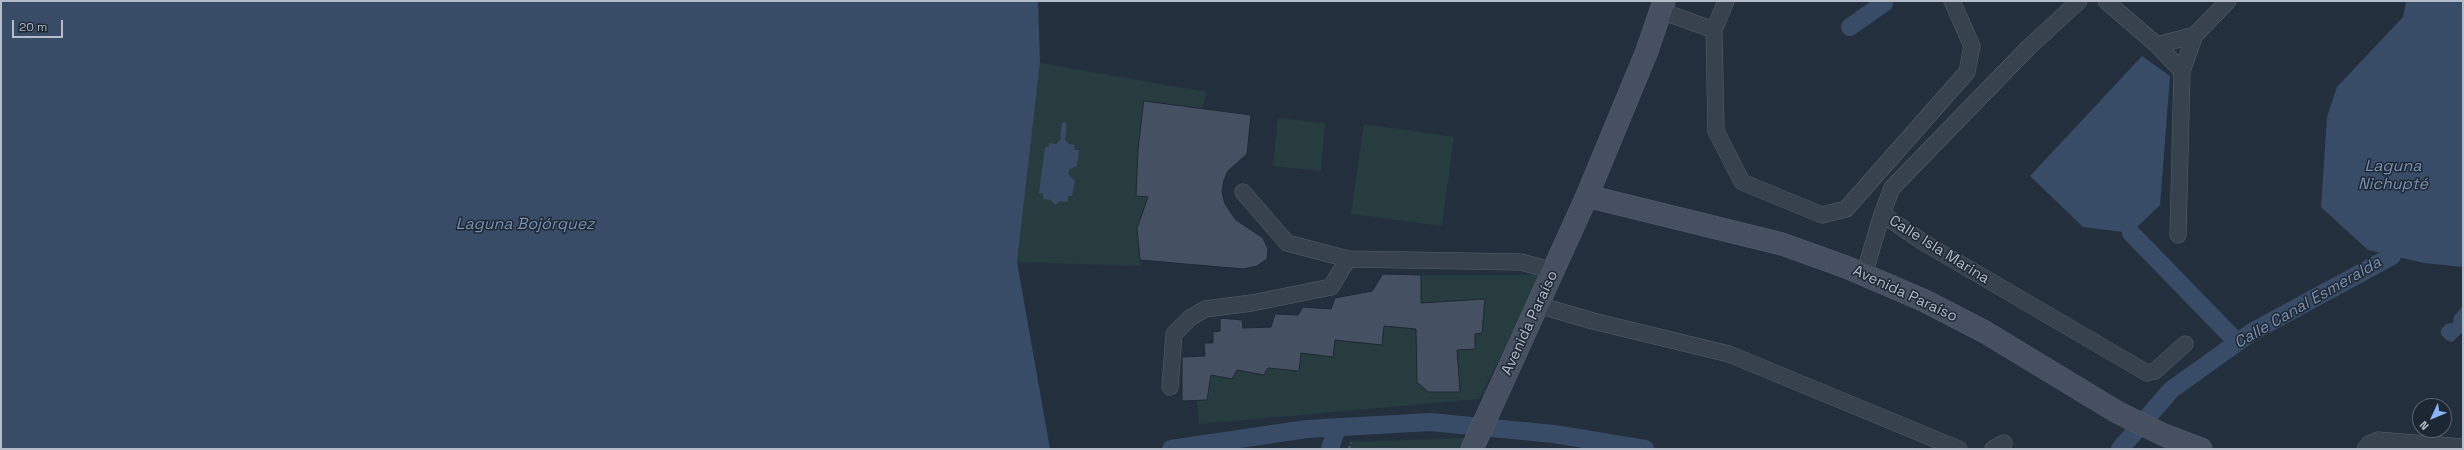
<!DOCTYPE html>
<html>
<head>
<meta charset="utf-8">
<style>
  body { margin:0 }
  #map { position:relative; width:2464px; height:450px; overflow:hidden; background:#242f3e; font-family:"Space Grotesk",sans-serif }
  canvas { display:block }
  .frame { position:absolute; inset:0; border:2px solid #b4bcc9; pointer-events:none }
  .north { position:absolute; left:2412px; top:398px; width:40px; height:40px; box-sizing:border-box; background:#1d2633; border:1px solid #59626f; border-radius:50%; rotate:226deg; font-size:11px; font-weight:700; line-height:16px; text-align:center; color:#b4bcc9 }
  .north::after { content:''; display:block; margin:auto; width:14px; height:18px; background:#8ab4f8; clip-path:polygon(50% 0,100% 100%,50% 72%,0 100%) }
  .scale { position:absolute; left:12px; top:20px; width:51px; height:18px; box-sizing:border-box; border:2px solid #b4bcc9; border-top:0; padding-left:5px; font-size:12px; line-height:14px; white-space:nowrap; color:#b4bcc9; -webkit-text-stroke:3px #1d2633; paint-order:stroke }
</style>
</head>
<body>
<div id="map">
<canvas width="2464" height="450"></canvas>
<div class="frame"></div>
<div class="north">N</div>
<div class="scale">20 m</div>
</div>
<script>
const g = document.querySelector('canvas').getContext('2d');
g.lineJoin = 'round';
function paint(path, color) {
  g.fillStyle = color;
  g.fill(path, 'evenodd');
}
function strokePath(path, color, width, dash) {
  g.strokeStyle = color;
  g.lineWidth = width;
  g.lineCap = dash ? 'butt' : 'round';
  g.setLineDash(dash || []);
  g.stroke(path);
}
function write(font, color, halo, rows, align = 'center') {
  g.font = font + ' "Space Grotesk",sans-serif';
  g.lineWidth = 3;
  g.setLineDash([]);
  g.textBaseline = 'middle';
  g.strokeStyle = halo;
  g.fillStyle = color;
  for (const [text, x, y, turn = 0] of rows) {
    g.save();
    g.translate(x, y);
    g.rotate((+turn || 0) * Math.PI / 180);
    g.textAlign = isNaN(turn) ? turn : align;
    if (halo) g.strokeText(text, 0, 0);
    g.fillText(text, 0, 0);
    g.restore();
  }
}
const green = new Path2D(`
  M1040 63 1207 92 1173 215 1144 208 1138 226 1141 266 1017 262Z
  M1278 118 1325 123 1321 171 1273 166Z
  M1364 124 1454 137 1442 226 1351 214Z
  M1421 275H1542L1479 399 1199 424 1197 401 1207 400 1211 375 1232 379 1237 370 1268 368 1301 353 1333 356 1335 340 1382 345 1384 326 1411 329 1421 325Z
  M1468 438 1465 449H1349L1351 442Z`);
const water = new Path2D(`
  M1 1H1038L1040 63 1017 262 1050 449H1Z
  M2406 1H2463V267L2424 263 2368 250 2321 207 2327 117 2337 87 2403 17Z
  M2142 56 2170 76 2160 205 2131 233 2083 227 2030 176Z
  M1063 137 1069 144 1075 145 1074 150H1079L1077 166 1070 169 1068 174 1075 181 1072 196H1068V202L1060 201 1055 205 1051 200 1043 199V194L1039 193 1045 147H1049V143L1056 144Z
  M2463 306V332L2452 342 2446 340 2441 334V329L2446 324 2453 323 2454 316Z`);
const stream = new Path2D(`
  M1063 137 1064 125`);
const canal = new Path2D(`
  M1850 27 1884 3V1
  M2131 233 2237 342
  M1171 449 1307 429 1430 422 1554 434 1645 449
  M1330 449 1337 427
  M2120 449 2171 390 2252 332 2392 256`);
const building = new Path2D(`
  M1144 101 1251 115 1247 154 1228 171 1224 180 1222 192 1225 204 1236 220 1263 238 1268 249 1267 259 1257 266 1243 269 1140 260 1137 228 1148 197 1136 196 1138 150Z
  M1383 274 1421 275V303L1485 299 1482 333 1475 334V349L1457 350 1460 392H1428L1417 382 1416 329 1384 326 1382 345 1335 340 1333 357 1301 353 1299 371 1268 368 1264 375 1237 370 1232 379 1211 375 1207 400 1182 401V357L1205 356 1204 343H1213V332L1220 331V318L1242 320 1243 328 1271 327 1275 314 1298 315 1303 307 1331 309 1335 298 1372 291Z`);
const path = new Path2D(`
  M1349 449 1351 442`);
const street = new Path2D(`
  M1726 1 1714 30 1716 131 1742 182 1822 215 1846 209 1967 72 1972 46 1952 1
  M2079 1 2028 48 1892 188 1882 214 1923 242 2147 373 2155 371 2185 344
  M2106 1 2157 45 2182 71
  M1661 11 1714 30
  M2157 45 2195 35
  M1243 192 1287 243 1348 259 1521 262 1554 271
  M2178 235 2182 71 2195 35 2228 1
  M1864 275 1882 214
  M1538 305 1593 321 1729 354 1959 449
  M1170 387 1174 334 1190 318 1205 309 1252 303 1331 287 1348 259
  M1993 449 2004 443
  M2365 449 2369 444 2378 440 2463 447`);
const secondary = new Path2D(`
  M1587 196 1782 244 1846 267 1925 301 1985 332 2117 412 2164 435 2201 449
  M1472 449 1587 196 1647 51 1664 1`);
const streetNames = [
  ["Calle Isla Marina",1939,250,32],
  ["Avenida Paraíso",1905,294,25],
  ["Avenida Paraíso",1530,323,-65]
];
const waterNames = [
  ["Laguna",2393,167],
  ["Nichupté",2393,185],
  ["Laguna Bojórquez",525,225],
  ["Calle Canal Esmeralda",2308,303,-30]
];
paint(green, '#263c3f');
paint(water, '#394c67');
strokePath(stream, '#394c67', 5);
strokePath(canal, '#394c67', 18);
paint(building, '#455162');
strokePath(building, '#1f2835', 1);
strokePath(street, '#565f6c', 17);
strokePath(secondary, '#565f6c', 23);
strokePath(path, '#44595c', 2.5, [3, 3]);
strokePath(street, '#38414e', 16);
strokePath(secondary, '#465061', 22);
write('15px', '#b4bcc9', '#1d2633', streetNames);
write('italic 16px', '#7c92b1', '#1d2633', waterNames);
</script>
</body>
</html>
